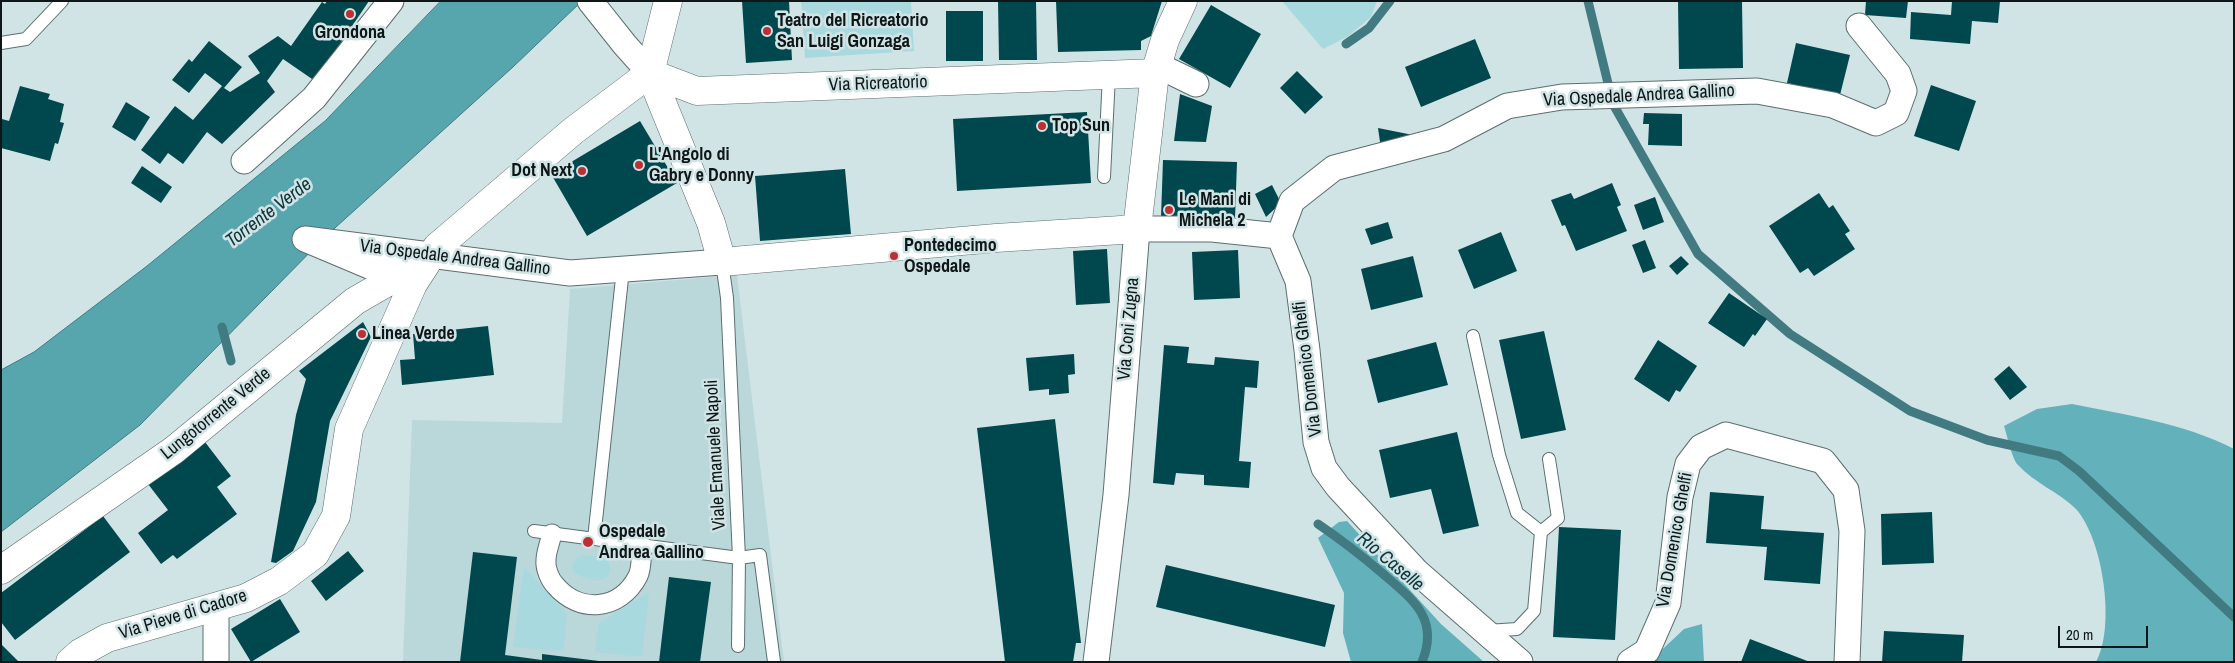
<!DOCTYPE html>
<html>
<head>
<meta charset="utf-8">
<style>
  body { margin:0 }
  #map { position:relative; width:2235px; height:663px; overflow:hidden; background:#d0e4e6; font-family:"Archivo Narrow",sans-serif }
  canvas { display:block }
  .frame { position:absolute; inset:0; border:2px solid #0f1617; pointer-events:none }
  .scale { position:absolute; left:2058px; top:626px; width:90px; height:22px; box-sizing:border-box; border:2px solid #0f1617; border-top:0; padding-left:6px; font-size:15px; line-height:18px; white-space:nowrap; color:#0f1617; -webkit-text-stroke:4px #d0e4e6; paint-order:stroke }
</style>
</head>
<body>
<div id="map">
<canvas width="2235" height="663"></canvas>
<div class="frame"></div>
<div class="scale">20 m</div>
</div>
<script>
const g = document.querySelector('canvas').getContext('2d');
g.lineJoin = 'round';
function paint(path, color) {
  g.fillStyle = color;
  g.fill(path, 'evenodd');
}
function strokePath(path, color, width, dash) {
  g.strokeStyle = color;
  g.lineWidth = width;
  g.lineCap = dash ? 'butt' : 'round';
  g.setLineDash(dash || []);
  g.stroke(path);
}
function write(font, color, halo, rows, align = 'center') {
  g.font = font + ' "Archivo Narrow",sans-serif';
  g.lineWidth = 5;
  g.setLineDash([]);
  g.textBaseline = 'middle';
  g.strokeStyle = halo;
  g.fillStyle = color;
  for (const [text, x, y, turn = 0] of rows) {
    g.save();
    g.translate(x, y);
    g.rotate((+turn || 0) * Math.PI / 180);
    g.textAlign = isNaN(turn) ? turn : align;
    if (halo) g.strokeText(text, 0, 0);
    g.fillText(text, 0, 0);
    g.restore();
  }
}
const built = new Path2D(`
  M737 275 784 662H403L412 420 562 423 570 289Z`);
const green = new Path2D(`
  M801 1H911L914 51 805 58Z
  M1282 1H1377L1371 17 1347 37 1323 49Z
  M584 555C590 556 598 556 604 558 613 563 612 578 601 580 594 581 580 577 574 572L572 565 577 558Z
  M524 567 567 614 563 651 513 647Z
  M649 592 642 657 595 652 599 623Z`);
const forest = new Path2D(`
  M2072 404C2126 415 2184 423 2234 449V662H2096C2116 627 2103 539 2076 509 2059 492 2034 483 2018 465 2012 459 2007 435 2004 426L2037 409Z
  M1347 521 1441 624 1484 662H1351L1343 633 1344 593 1318 538 1339 522Z
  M1702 624 1704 662H1649L1684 629Z`);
const water = new Path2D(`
  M441 1H582L513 67 325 237 140 425 1 532V370L34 352 147 266 325 121Z`);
const stream = new Path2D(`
  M1588 1 1613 104 1698 254 1790 334 1910 411 1987 440 2059 456 2079 471 2234 617
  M1346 44 1369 28 1390 1
  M222 327 231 361
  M1318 524C1340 539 1361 555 1382 573 1412 599 1440 618 1422 662`);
const building = new Path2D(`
  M327 1H369L315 81 283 59 267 81 275 92 222 144 207 132 183 164 168 153 160 164 141 150 175 106 193 120 222 86 205 73 189 93 172 80 189 59 192 62 209 41 242 67 224 88 230 92 260 73 248 56 278 36 291 46 322 2 325 4Z
  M742 1H789L792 60 746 63Z
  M998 1H1036L1037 60H999Z
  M1056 1H1162L1151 36 1141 41V50L1058 52Z
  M1678 1H1742L1743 68 1679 69Z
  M1866 1H1908L1906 18 1865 15Z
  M1952 1H2000L1998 23 1972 21 1970 44 1910 39 1911 12 1951 15Z
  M1211 5 1261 34 1230 88 1179 59Z
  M946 11H983V61H946Z
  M1475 39 1491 78 1421 107 1405 67Z
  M1796 43 1850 55 1840 95 1787 83Z
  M1297 71 1323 97 1305 114 1280 88Z
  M1931 85 1976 101 1959 151 1914 136Z
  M20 86 50 94 48 99 64 104 60 122 64 123 58 144 55 143 50 161 1 148 2 119 9 121Z
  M1180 94 1212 106 1206 142 1174 141Z
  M126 102 150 117 135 141 112 127Z
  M1087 112 1091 183 957 191 953 119Z
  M1644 113 1682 114V146L1648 145 1649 124H1643Z
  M640 121 677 183 587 236 551 174Z
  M1378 128 1413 135 1381 149Z
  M1163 160 1237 162 1235 219 1161 217Z
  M142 166 172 187 161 203 131 183Z
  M845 169 851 234 760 241 755 176Z
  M1612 183 1621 205 1617 207 1627 231 1576 251 1565 225 1562 226 1551 200 1571 193 1574 199Z
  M1272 185 1281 203 1266 217 1255 194Z
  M1819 193 1829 208 1833 205 1850 231 1845 234 1855 249 1814 276 1808 268 1800 273 1769 226Z
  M1655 197 1664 222 1643 230 1634 205Z
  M1388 222 1393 238 1371 245 1365 229Z
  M1501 232 1517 271 1474 289 1458 250Z
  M1645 240 1656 268 1643 273 1632 245Z
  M1107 249 1110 303 1076 305 1073 251Z
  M1238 250 1240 298 1194 300 1192 252Z
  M1413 256 1423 297 1371 310 1361 269Z
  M1681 256 1689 264 1677 275 1669 266Z
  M1729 293 1767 319 1755 336 1753 334 1744 347 1708 323Z
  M363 322 371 337 330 421 316 502 293 551 276 563 271 562 296 415 306 379 299 371Z
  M488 326 494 375 402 385 400 360 415 359 413 334Z
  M1544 331 1566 430 1521 439 1499 340Z
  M1658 340 1697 366 1680 392 1676 390 1669 402 1634 379Z
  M1436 342 1448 385 1378 403 1367 360Z
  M1164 345 1189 347 1187 363 1214 365 1215 357 1259 361 1257 388 1245 387 1239 461 1251 462 1249 488 1204 485V475L1176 473 1174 485 1153 483Z
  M1074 354 1075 374 1068 375 1069 393 1049 395V389L1029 391 1026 358Z
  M2009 366 2027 387 2010 400 1994 379Z
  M1055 419 1081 643H1076L1073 662H1005L977 428Z
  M1457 432 1479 526 1443 534 1431 489 1390 498 1379 450Z
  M205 442 231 476 217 487 237 514 177 559 173 555 161 564 138 533 168 510 148 484Z
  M1710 492 1764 496 1761 529 1824 533 1820 584 1764 580 1767 547 1706 543Z
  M1932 512 1934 563 1882 565 1881 514Z
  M103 516 130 552 15 640 1 622V593Z
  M1559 527 1621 530 1615 640 1553 637Z
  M348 551 364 571 326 601 311 581Z
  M473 552 517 557 505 655 542 660V654L607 662H460Z
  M1166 565 1335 605 1325 647 1156 607Z
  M669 577 711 582 700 662H659Z
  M280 599 300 632 251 662 231 629Z
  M1884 631 1964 635 1962 662H1882Z
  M1750 639 1810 662H1741Z
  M1 644 19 662H1Z`);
const service = new Path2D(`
  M1 43 26 39 62 1
  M1104 177 1109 75
  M722 262 727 298 739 558 738 646
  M1473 336 1499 455 1517 513 1541 532
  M534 531 739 558 760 555 774 662
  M594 539 623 269
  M1487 631 1517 629 1534 611 1541 532 1558 518 1549 459`);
const pedestrian = new Path2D(`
  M552 534C550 542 546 552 546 560 545 568 550 580 555 585 579 614 620 611 638 576 642 568 641 555 642 546`);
const minor = new Path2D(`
  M590 1 625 45 650 73
  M1157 65 1196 84
  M244 161 314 98 391 1
  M1279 236 1292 201 1334 168 1444 139 1507 106 1562 97 1757 91 1833 105 1876 123 1896 113 1904 91 1898 74 1859 26
  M1279 236 1298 281 1307 350 1316 442 1324 468 1338 487 1417 572 1520 662
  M412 284 305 239 570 273 722 262
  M216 607V662
  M1096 662 1116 495 1137 229H1212L1279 236
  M1630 662 1647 651 1668 603 1680 497 1688 464 1701 447 1726 435 1823 461 1846 490 1852 531 1847 662`);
const tertiary = new Path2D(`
  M650 73 711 223 722 262 996 238 1137 229 1155 73 1165 40 1183 1
  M650 73 697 91 1155 73
  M650 73 668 1
  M1 570 174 450 355 301 426 260
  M70 662 80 653 107 638 246 598 279 581 315 554 336 516 349 429 413 284 437 247 573 131 650 73`);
const markers = [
  [350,14,5,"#be2f33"],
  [767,31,5,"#be2f33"],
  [1042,126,5,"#be2f33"],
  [639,165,5,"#be2f33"],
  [582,171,5,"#be2f33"],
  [1169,210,5,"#be2f33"],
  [894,256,5,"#be2f33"],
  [362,334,5,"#be2f33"],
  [588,542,6,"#be2f33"]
];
const poiNames = [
  ["Teatro del Ricreatorio",777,21],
  ["San Luigi Gonzaga",777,42],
  ["Grondona",350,33,"center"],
  ["Top Sun",1052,126],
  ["L'Angolo di",649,155],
  ["Gabry e Donny",649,176],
  ["Dot Next",572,171,"right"],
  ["Le Mani di",1179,200],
  ["Michela 2",1179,221],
  ["Pontedecimo",904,246],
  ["Ospedale",904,267],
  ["Linea Verde",372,334],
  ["Ospedale",599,532],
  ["Andrea Gallino",599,553]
];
const streetNames = [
  ["Via Ricreatorio",878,84,-2],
  ["Via Ospedale Andrea Gallino",1639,96,-3],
  ["Via Ospedale Andrea Gallino",455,258,7],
  ["Via Coni Zugna",1129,329,-85],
  ["Via Domenico Ghelfi",1308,369,-97],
  ["Lungotorrente Verde",216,414,-39],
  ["Viale Emanuele Napoli",716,455,-93],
  ["Via Domenico Ghelfi",1675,540,-80],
  ["Via Pieve di Cadore",183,615,-17]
];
const waterNames = [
  ["Torrente Verde",269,213,-37],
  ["Rio Caselle",1390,562,40]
];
paint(built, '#bad7da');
paint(green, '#a8d9df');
paint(forest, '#63b1ba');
paint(water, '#57a6ae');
strokePath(water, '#417b81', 1);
strokePath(stream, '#417b81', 9);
paint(building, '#00484e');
strokePath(service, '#5c6e6f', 14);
strokePath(pedestrian, '#5c6e6f', 21);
strokePath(minor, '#5c6e6f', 27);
strokePath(tertiary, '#5c6e6f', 29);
strokePath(service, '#fff', 12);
strokePath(pedestrian, '#fff', 19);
strokePath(minor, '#fff', 25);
strokePath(tertiary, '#fff', 28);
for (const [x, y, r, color] of markers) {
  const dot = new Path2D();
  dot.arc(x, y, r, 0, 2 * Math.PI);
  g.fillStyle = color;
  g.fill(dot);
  strokePath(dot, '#d0e4e6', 2);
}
write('bold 18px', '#0f1617', '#d0e4e6', poiNames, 'left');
write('18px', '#0f1617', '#d0e4e6', streetNames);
write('italic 19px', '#0e3539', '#d0e4e6', waterNames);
</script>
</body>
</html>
